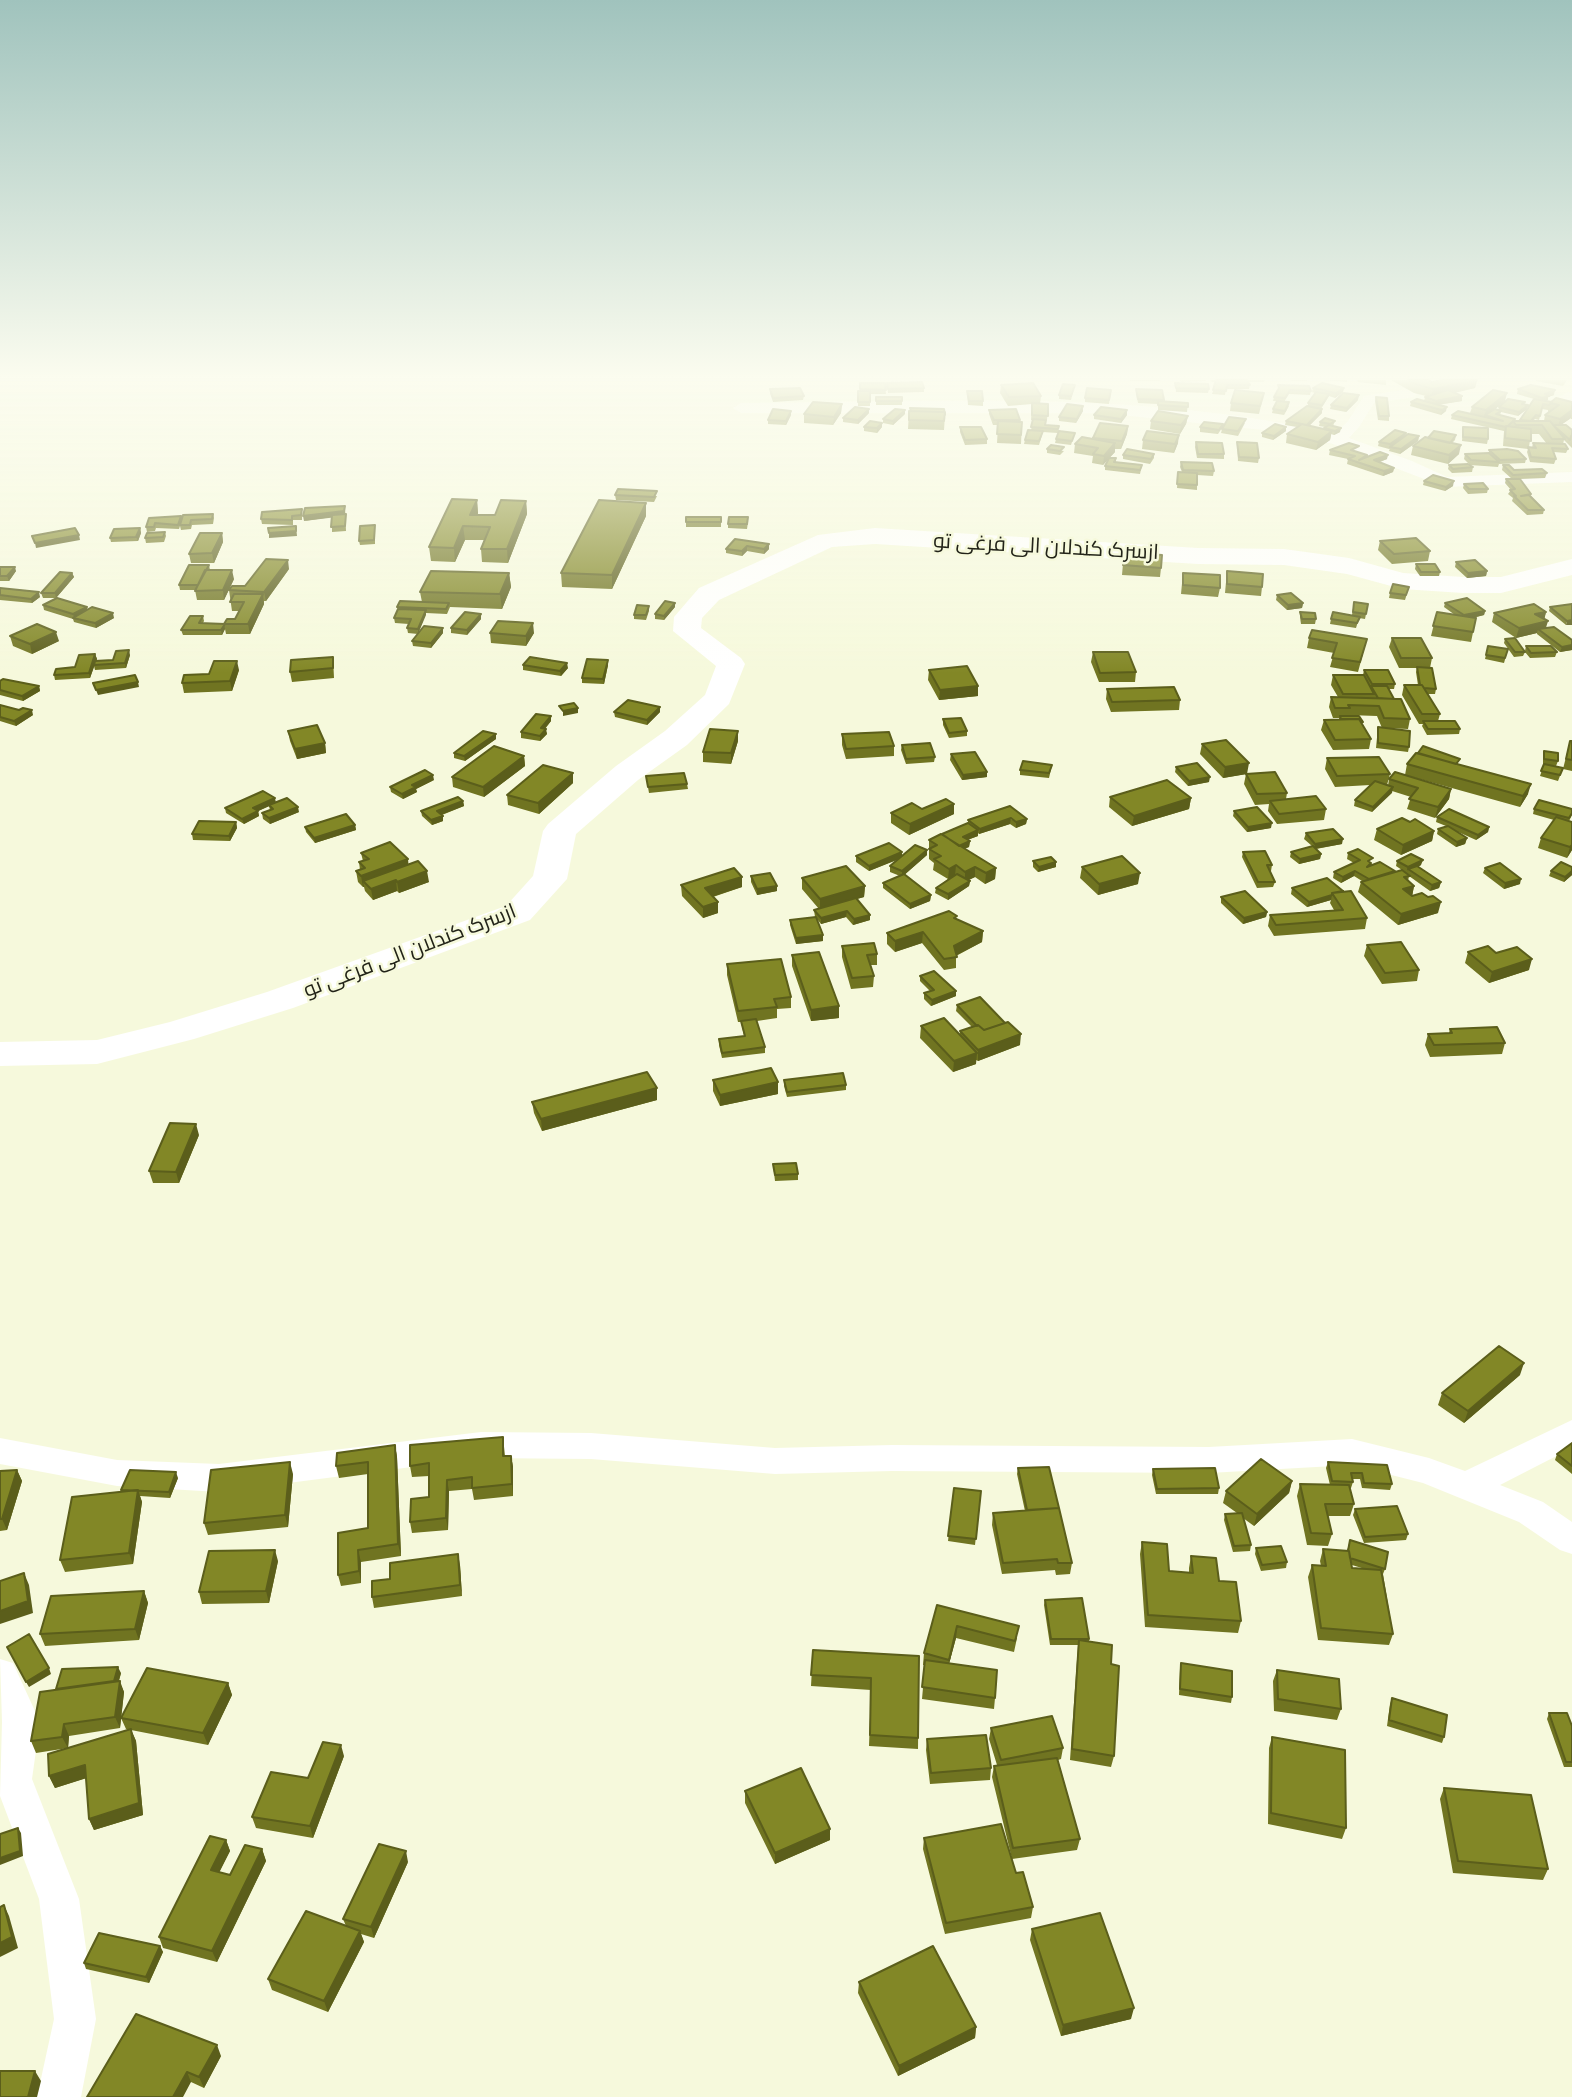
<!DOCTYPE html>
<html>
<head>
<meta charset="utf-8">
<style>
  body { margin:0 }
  canvas { display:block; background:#f6f9dc }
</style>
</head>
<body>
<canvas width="1572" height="2097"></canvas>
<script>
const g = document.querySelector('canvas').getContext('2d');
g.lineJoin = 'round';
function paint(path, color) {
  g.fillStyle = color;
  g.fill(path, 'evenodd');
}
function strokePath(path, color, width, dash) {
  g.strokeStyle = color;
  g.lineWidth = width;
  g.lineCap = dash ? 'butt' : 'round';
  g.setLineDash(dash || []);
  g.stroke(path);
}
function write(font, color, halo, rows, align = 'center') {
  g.font = font + ' Cabin,Cairo,sans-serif';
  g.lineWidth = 5;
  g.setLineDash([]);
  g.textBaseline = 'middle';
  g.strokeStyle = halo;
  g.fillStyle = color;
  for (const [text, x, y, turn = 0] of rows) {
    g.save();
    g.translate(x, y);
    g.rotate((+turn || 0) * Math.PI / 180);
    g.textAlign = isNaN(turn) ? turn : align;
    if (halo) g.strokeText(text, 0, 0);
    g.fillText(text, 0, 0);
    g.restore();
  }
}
const street = new Path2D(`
  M1409 389 1414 391 1417 394 1414 397 1374 403 1359 427 1349 438 1412 461 1447 477 1572 472V482L1445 487 1333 444 1283 432 1102 413H741L733 408 741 403C937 402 1142 389 1335 434L1348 421 1364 396Z
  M1568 392 1572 393V403L1560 397Z
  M1572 1420V1448L1500 1485 1543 1502 1572 1522V1554L1560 1550 1519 1522 1423 1483 1352 1465 1209 1473 892 1471 775 1474 591 1459 481 1458 219 1492 117 1486 0 1464V1438L117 1460 219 1464 481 1432 591 1433 775 1448 892 1445 1209 1447 1352 1439 1429 1458 1465 1471Z
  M0 1659 13 1663 40 1722 32 1779 79 1899 96 2019 81 2097H37L54 2019 39 1899 0 1796 2 1722Z`);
const secondary = new Path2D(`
  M875 528 1198 548 1284 549 1349 558 1403 573 1463 577H1501L1572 559V575L1501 593H1463L1402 589 1347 574 1284 565 1198 564 875 544 832 547 719 600 702 618 701 628 741 658 745 664 729 704 687 745 638 780 576 834 567 879 530 920 293 1008 194 1039 97 1064 0 1066V1042L97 1040 170 1022 267 992 506 906 533 876 543 831 548 824 616 766 665 731 705 695 716 666 673 631 674 617 699 588 818 535Z`);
const wall = new Path2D(`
  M1129 380H1160V381H1130Z
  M1179 380H1206V381L1181 382Z
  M1210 380H1265L1264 382H1248L1250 385 1249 389H1226L1225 395 1212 394 1216 382H1212Z
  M1290 380H1307V381H1291Z
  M1324 380H1347V382Z
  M1357 380H1386V385L1358 382Z
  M1391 380H1428L1432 382 1477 380 1475 388 1454 393 1462 401 1438 405 1446 411 1441 415 1410 406 1411 402 1424 401 1425 397 1426 396 1414 393Z
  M1536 380H1567L1563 386 1536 381Z
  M860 383H885L886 394H870V406H858V391H860Z
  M887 383 924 388V392L888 393Z
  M1175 383 1209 389 1208 393 1176 392Z
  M1001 385 1041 396 1040 404H1048L1047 420H1046V425L1059 430 1058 433 1043 432 1039 445 1024 444 1025 440 1031 430 1033 420H1031L1032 404 1008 406 1000 393Z
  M1075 385 1071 400 1059 399V395Z
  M1278 385 1311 391 1310 395 1289 394 1284 402 1289 406 1284 415 1272 413 1273 409 1277 401H1273L1274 397 1278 390Z
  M1313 388H1344L1343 392 1335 398 1329 396 1321 409 1322 413 1309 426 1323 429 1325 427 1319 426 1320 422 1335 421 1333 426 1340 432 1334 435 1331 434 1330 440 1316 450 1286 443 1287 434 1297 427 1285 425 1286 421 1308 406V403L1315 393 1312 392Z
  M770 389 804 396 803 400 773 402 770 393Z
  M1136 389 1164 400V402L1188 403 1187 412 1158 410V404L1138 403 1136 393Z
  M1518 389 1554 395 1548 397V400L1545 401 1551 402H1572V419H1571V418L1561 425 1572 430V448L1564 440 1563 444 1568 449 1566 453 1554 452 1556 459 1554 464 1530 462 1527 452 1528 449 1503 446 1504 431 1451 419 1452 415 1470 413 1472 407 1505 401 1495 409 1498 410 1499 407 1525 402 1524 404 1528 405 1527 409 1518 416 1501 412 1500 415 1515 419V421H1520L1534 399 1517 394ZM1542 409 1548 410V412H1550L1545 415 1544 421H1533L1535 419 1539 420ZM1531 434H1539L1547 444 1533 443 1532 448 1529 447Z
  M1111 390 1109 404 1085 402V398Z
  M967 391 983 401V406L968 405Z
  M1264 393 1259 414 1230 411 1231 403Z
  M876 397 902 401V405H876Z
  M1376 397 1389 416V421L1378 420 1375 401Z
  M1358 400 1346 412 1330 409 1331 405Z
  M842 404 841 413 833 425 804 423V414Z
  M1083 406V411L1076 423 1059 421V417Z
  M989 410 1020 420V422H1022L1021 444 997 443 998 425H993L989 414Z
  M909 411 945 415 944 430 908 429Z
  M869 413 858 424 843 422V418Z
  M905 414 893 425 883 423V419Z
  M791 415 786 425 768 424V420Z
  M1094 415H1127L1121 423 1094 419Z
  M1188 416 1186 424 1180 434 1150 429 1151 421Z
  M1245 423 1238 436 1221 433 1222 429Z
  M1223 424 1222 428 1218 434 1200 432V427Z
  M1128 426 1127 434 1121 449H1115V452L1109 458H1116V462L1142 465 1140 474 1105 470V466L1109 458 1103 465 1092 463 1093 456 1074 453 1075 444 1093 439V438Z
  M864 427H882L877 433 864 431Z
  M960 427 987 439V444L965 445 960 432Z
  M1463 427 1488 439 1487 444 1462 441Z
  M1286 431 1273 440 1262 437V433Z
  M1075 433 1071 445 1055 443 1056 439Z
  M1456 435 1455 440 1452 443 1459 454 1448 464 1411 455 1413 446 1428 438Z
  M1405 436H1419L1418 441 1400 454 1389 451 1390 448 1389 449 1378 446 1379 442Z
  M1143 440 1178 443 1174 453 1142 449Z
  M1196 442 1224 454V459L1197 458 1195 447Z
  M1237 442 1259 458 1258 463 1238 461Z
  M1047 449 1064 451 1060 455 1047 453Z
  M1330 450 1358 451 1356 452 1366 457 1387 459 1380 462 1394 468 1393 472 1383 476 1347 464 1348 459 1329 455Z
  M1489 450 1526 459 1525 463 1499 464 1498 467 1470 465 1464 459 1465 454 1489 453Z
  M1154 454V458L1150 464 1123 459V455Z
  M1181 462 1214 471 1213 476 1197 475V490L1177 488 1178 472H1182L1180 467Z
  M1449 465 1473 467 1472 472 1452 473 1448 469Z
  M1503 465 1514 470 1547 473 1545 478 1520 479 1531 496 1544 510 1543 514 1527 515 1512 501 1513 498 1508 494 1511 490 1505 483 1506 479H1512L1502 470Z
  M1424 481 1453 486 1445 491 1423 485Z
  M1464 484 1488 489 1487 493 1468 494 1463 488Z
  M615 495 657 496 654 502 616 500Z
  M477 500 478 515H495L526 501 527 514 508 563 482 562 481 549 484 540H465L455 562 431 561 429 547Z
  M646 503V516L612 589 562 587 561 573Z
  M345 506 346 531 332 532V517L304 521Z
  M302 509V520H293V525L262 524 261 519Z
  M213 514 214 518 213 524 192 525 191 529 181 530 180 526 179 529 156 528 155 531 147 532 146 527 149 518 181 516 182 520Z
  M686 522H721V527H686Z
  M748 522 747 529 728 528V524Z
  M375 525V544L360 545 359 541Z
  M140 528 141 533 138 541 111 542 110 538Z
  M165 532 166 536 164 542 146 543 145 538Z
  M222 533 223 542 214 563H191L189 554Z
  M735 539 769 549 764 554 747 551 742 556 726 553V549Z
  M1380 541 1430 551 1428 561 1392 564 1378 550Z
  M1124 552 1161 568 1160 577 1122 575Z
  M1456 562 1487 571 1486 576 1467 578 1455 567Z
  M1416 564 1440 572 1439 576H1420L1415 569Z
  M209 565 210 570 234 579 224 600H197L195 590H180L179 585Z
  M0 567 16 571 9 581H0Z
  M289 569 266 601H264V604L250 634H226L225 629 222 635H183L181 630 203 616 204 621 203 623 225 624 235 619 239 611H232L229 590 245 586Z
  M1227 571 1262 587 1261 596 1225 593Z
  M72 573 74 577 56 598H43L41 593Z
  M509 573 511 587 502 609 450 607 447 614 426 613 418 633 443 628V633L431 648 413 646 412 641 418 634 408 633 407 628 409 624 395 623 394 618 398 611 397 607 422 602 420 592Z
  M1183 573 1220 588 1218 597 1181 594Z
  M1409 587 1405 600 1389 598 1390 593Z
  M0 588 40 597 32 603 0 600Z
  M1277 595 1303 603 1302 608 1287 610 1276 600Z
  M1354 602 1368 604 1365 619 1359 618 1356 628 1330 624 1331 619 1352 615Z
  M1445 603 1485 611 1484 615 1473 618H1476L1471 642 1431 636 1437 612 1455 615 1444 607Z
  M1572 604 1566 625 1549 611 1550 607Z
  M43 605 87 607V610L114 618 96 628 74 622 73 619 44 610Z
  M649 606V611L646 620 634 619V615Z
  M675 607 664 620 655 619V614Z
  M1300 612 1316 619 1315 624H1301L1300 617Z
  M1546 612 1544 619 1546 628 1572 640V650L1560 652 1537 634V633L1516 638 1492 622 1494 613Z
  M481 614V619L467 635 451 633V628Z
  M490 633H534L526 646 491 643Z
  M10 636 59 641 32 654 13 646Z
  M1309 638 1367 639 1358 672 1330 667 1334 653 1307 648Z
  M1392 638 1432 658 1430 668 1436 689 1435 694H1427L1440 714 1438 721 1460 729 1459 734 1427 735 1422 726 1423 724H1419L1402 695 1404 685H1418L1416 672 1417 668H1399L1389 647Z
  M1505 639 1525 651 1526 646 1557 652 1555 657 1530 658 1525 652 1523 656 1514 657 1504 643Z
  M1488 646 1508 649 1504 663 1485 659Z
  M1093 652 1136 672 1135 682H1099L1091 662Z
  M95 654 97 659 96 661 113 660 130 655 126 668 95 670 94 666 90 678 55 680 54 675 75 667Z
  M333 657 334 678 292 682 290 672Z
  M608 660V665L604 684 582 683V678Z
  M523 665 568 668 561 676 523 670Z
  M239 670 232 691 184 693 182 683 209 674Z
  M929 670 978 686V696L939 700 928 680Z
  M1364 670 1395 684 1394 689H1388L1394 699 1410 719 1408 729 1386 728 1409 747 1408 752 1376 748 1378 727 1382 728 1377 716 1348 715V716L1363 722 1362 724 1371 739 1369 749 1333 750 1321 730 1324 720 1339 719V718H1333L1329 707 1331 697H1338L1331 685 1333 675H1363Z
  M0 681 39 686 40 691 23 701 0 695Z
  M1107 689 1180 700 1179 710 1111 712 1106 699Z
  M0 705 33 715 16 726 0 721Z
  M614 712H660L647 725 615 717Z
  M551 716V721L545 729 547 734 540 741 521 738V732Z
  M943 719 967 731V736L949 738 943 725Z
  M288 731 325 743 326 753 297 759 290 741Z
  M738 731V741L731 764 703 762V752Z
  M496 734V739L465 761 454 758V753Z
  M842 734 894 746V756L846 759 842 745Z
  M1570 741H1572V771L1563 769Z
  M1202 744 1247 774 1287 793 1286 799 1326 809 1324 820 1277 824 1268 811 1269 804 1255 805 1244 784 1246 774 1223 778 1200 754Z
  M902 745 935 757 934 762 906 764 901 750Z
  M1544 751 1558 761 1556 766 1547 765 1563 768 1558 781 1540 776 1544 764H1543V756Z
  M951 754 987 777 962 780 950 760Z
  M524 756 525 766 484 797 453 787 452 777Z
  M1327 758 1390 774 1387 785H1386L1388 786 1389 779 1451 789 1449 799 1435 818 1407 809 1411 797 1392 791 1372 812 1354 806 1355 800 1370 785 1335 787 1325 769Z
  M1407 764H1458L1528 794 1520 807 1405 775Z
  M1052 765 1049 778 1020 775V770Z
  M1176 767 1209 782 1188 786 1175 772Z
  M573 773V783L539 814 508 805 507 795Z
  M646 776 687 784 688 789 649 793Z
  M434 780 416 789 417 792 403 799 391 792 390 787Z
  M1110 797 1191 798 1189 809 1132 826 1109 807Z
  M463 801 464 806 442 815 443 821 432 825 422 816 421 811Z
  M276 803 299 812 270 824 263 819 262 813 270 810 269 806 258 811 259 816 244 824 226 813 225 808Z
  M922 809 954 814 909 835 891 823V813Z
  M1534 809H1572V815L1569 821 1572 822V850L1567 858 1538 848 1541 838 1554 820 1533 814Z
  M1234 811 1271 828 1247 832 1233 816Z
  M1437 817 1489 827 1488 832 1476 840 1456 831 1467 838 1465 844 1456 847 1437 834 1438 829 1446 826 1436 822Z
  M1027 819 1026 824 1016 828 1010 824 979 834 978 833V836L967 840 970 841 969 847 964 849 996 868 995 879 985 884 975 877 968 880 970 881 969 886 948 900 935 893 936 888 948 879 933 870 934 863 929 859V840L968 824V820Z
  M236 822 237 828 230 841 193 840 192 834Z
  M1410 822 1434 831 1432 841 1401 855 1374 840 1377 829Z
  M355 825 356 830 315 843 306 832 305 827Z
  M1306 833 1342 844 1316 849 1321 854 1320 859 1299 864 1290 857 1291 852 1312 846 1304 839Z
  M927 850V855L904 875 931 895 930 901 910 909 883 888V883L900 876 890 872V866L898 859 869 871 856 862V856L902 852V856Z
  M1243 852 1272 865 1271 871H1269L1275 882 1273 887 1257 888 1242 857Z
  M361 853 408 859V864L429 882 399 893 397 891 373 900 365 891 364 887H363L358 882 356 871 360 870 359 862 363 861Z
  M1348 853 1372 864 1371 865 1395 872 1402 870 1396 866 1397 861 1421 865 1418 867 1441 882 1439 888 1430 891 1409 876 1408 881 1414 886 1412 896 1438 913 1398 925 1358 892 1361 882 1362 881 1354 876 1341 883 1333 878 1334 872 1354 863 1347 859Z
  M1033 861 1056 867 1038 872 1033 867Z
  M1082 867 1138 884 1098 895 1080 878Z
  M1572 867V875L1564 882 1549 876 1551 871Z
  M1485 868 1520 884 1504 889 1483 873Z
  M751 876 777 891 757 895 751 882Z
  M802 878 865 886 864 897 857 899 870 915V920L853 925 846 917 821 924 817 919 823 941 796 944 790 925V920L815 917 814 910 819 909 802 889Z
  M1327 878 1367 918 1365 929 1274 936 1268 926 1270 915 1334 910 1330 903 1331 900 1307 907 1291 894 1292 888Z
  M681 885 742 887 713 897 718 913 703 918 682 896Z
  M1221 897 1267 912 1266 917 1243 924 1221 903Z
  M957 920 983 931 982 942 956 956V968L944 970 922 943 895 952 887 944V933Z
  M1367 945 1419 970 1417 981 1382 984 1364 956Z
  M842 946 877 954V965H870L874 976 873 987 851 989 842 957Z
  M1468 952 1496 953 1529 970 1489 983 1465 963Z
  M792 955 839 1006V1018L811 1021 792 966Z
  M727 964 791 997V1008L777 1009V1018L757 1021 765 1047V1053L722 1058 719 1045V1039L744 1036 741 1022H738L727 975Z
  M920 976 956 991V996L931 1006 924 999V993L930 991 920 981Z
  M957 1005 1020 1045 978 1061 976 1060V1064L953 1072 920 1038 921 1026 960 1035V1031L972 1027 956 1011Z
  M1450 1029 1505 1043 1502 1054 1430 1057 1425 1045 1428 1034 1449 1033Z
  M713 1080 778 1094 720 1106 713 1091Z
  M784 1080 846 1085V1090L787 1097 784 1086Z
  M657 1088V1100L542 1131 534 1113 532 1102Z
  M199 1135 179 1183H153L149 1171Z
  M773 1164 798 1174V1180L775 1181Z
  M1520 1375 1464 1423 1438 1405 1442 1393Z
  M503 1437 505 1456H511L513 1467V1496L474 1500 472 1489 449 1491 448 1530 412 1533 410 1522 429 1497V1476L412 1477 410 1466Z
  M1572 1443V1474L1555 1460 1557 1454Z
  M395 1445 397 1457 401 1556 361 1562V1583L341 1586 338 1575 368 1528V1474L339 1478 336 1466Z
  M1328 1462 1392 1484 1390 1490 1362 1488 1360 1479H1352L1353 1482 1351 1488H1350L1354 1504 1350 1516H1327L1332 1534 1328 1546 1307 1545 1297 1496 1300 1484 1330 1485 1326 1468Z
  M1018 1468 1072 1563 1070 1574 1056 1575 1055 1570 1002 1574 992 1525 993 1513 1025 1511 1017 1474Z
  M1153 1469 1219 1488 1218 1494H1156L1152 1475Z
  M17 1470 22 1481 7 1530 0 1531V1471Z
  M293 1474 288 1527 208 1535 204 1523Z
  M178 1478 170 1498 140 1496 142 1502 133 1564 65 1572 60 1560 122 1492 121 1490Z
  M1292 1481 1289 1493 1254 1526 1243 1518 1251 1545 1250 1551 1233 1552 1224 1520 1225 1514 1237 1513 1223 1503 1226 1491Z
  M954 1488 981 1491 975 1545 948 1541Z
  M1355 1509 1408 1534 1406 1540 1364 1543 1353 1515Z
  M1350 1540 1385 1569 1383 1574 1393 1634 1389 1645 1318 1640 1308 1577 1312 1565 1321 1566 1320 1561 1323 1549 1347 1551ZM1352 1565 1365 1569 1352 1568Z
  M1142 1542 1169 1571 1189 1573V1568L1191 1556 1241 1621 1238 1633 1145 1627 1140 1554Z
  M1256 1548 1287 1562 1286 1568 1261 1571 1255 1554Z
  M278 1561 269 1603 202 1604 199 1592Z
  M460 1565 462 1596 374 1608 372 1597 390 1579Z
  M144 1591 148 1603 139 1640 45 1646 40 1634Z
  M1045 1600 1089 1639V1641L1111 1664 1114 1756 1111 1767 1070 1760 1078 1645H1050L1044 1605Z
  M937 1605 1017 1638 1014 1652 956 1638 949 1664 995 1698 994 1709 922 1699 925 1665H923L924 1653Z
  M813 1650 919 1656 918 1749 869 1746 871 1690 811 1686Z
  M1181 1663 1232 1697 1231 1703 1179 1695 1180 1669Z
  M1277 1670 1341 1709 1337 1720 1274 1711 1273 1681Z
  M121 1673 119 1681 124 1692 120 1728 69 1736 68 1748 36 1753 31 1741 56 1690Z
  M228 1683 232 1695 208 1745 131 1730 136 1741 143 1815 94 1830 89 1819 86 1778 55 1788 49 1776 130 1730 126 1729 121 1718Z
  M1392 1698 1444 1737 1442 1743 1387 1726 1390 1704Z
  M1549 1713 1572 1726V1767H1564L1547 1719Z
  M991 1728 1063 1748 1061 1759 1058 1760 1080 1839 1077 1850 1012 1859 1016 1873 1033 1907 1031 1918 945 1934 923 1849 924 1838 1012 1859 992 1777 994 1766 997 1765 989 1739Z
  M1272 1737 1346 1828 1342 1839 1268 1824 1269 1748Z
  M927 1739 991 1768 990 1780 930 1784 926 1750Z
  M344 1756 313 1838 256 1828 252 1817 308 1778Z
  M1444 1788 1548 1869 1543 1880 1453 1873 1440 1799Z
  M745 1791 830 1840 775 1864 745 1803Z
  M226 1840 230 1851 219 1872 230 1875 262 1849 266 1861 217 1962 163 1948 159 1937Z
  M408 1862 374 1938 361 1934 364 1942 328 2012 272 1990 268 1979 346 1926 343 1919Z
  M1032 1929 1131 2019 1061 2036 1030 1940Z
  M160 1946 163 1952 149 1983 86 1969 84 1963Z
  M859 1982 976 2027 975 2038 898 2076 858 1993Z
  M221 2056 204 2088 191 2082 87 2097Z`);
const shadedWall = new Path2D(`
  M1477 380 1475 388 1431 398 1433 389Z
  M1344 388 1343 392 1335 398 1336 393Z
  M1555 390 1554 395 1548 397V400L1541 402 1545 394Z
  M1507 393 1505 401 1487 416 1485 415 1484 419 1486 410Z
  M1359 395 1358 400 1346 412 1347 408Z
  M1462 396V401L1435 405 1436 401Z
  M842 404 841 413 833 425 834 417Z
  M1528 405 1527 409 1518 416 1519 412Z
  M1083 406V411L1076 423 1077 419Z
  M1447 407 1446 411 1441 415 1442 410Z
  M869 409V413L858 424V420Z
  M1322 409V413L1306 429 1307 425Z
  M905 410V414L893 425V421Z
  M1127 410V415L1121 423V419Z
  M1572 410 1571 418 1558 427 1560 419Z
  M791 411V415L786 425V421Z
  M1188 416 1186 424 1180 434 1181 425Z
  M882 423V427L877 433V428Z
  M1128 426 1127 434 1121 449 1122 441Z
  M1286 427V431L1273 440 1274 436Z
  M1341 428 1340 432 1334 435 1335 431Z
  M1332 431 1330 440 1316 450 1318 442Z
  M1406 433 1405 437 1389 449 1390 444Z
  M1179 435 1178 443 1174 453 1175 444Z
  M1419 436 1418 441 1400 454 1401 449Z
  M1115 443V452L1103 465 1104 456Z
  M1461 445 1459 454 1448 464 1449 455Z
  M1388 455 1387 459 1373 464 1374 460Z
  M1394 468 1393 472 1383 476 1384 471Z
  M1454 481 1453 486 1445 491 1446 487Z
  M477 500 478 513 472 528 470 515Z
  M526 501 527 514 508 563 507 549Z
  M646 503V516L612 589V575Z
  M345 506V516L304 521 303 516Z
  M296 526 297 536 269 538V533Z
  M463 526 465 540 455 562 454 548Z
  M140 528 141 533 138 541 136 537Z
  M222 533 223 542 214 563 212 553Z
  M79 535 80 540 36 548 35 543Z
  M769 544V549L764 554V549Z
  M747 546V551L742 556V551Z
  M288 560 289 569 266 601 264 592Z
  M15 567 16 571 9 581 7 576Z
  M232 570 234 579 224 600 223 590Z
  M1487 571 1486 576 1467 578 1468 573Z
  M72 573 74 577 56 598 55 593Z
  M509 573 511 587 502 609 500 594Z
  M39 592 40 597 32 603 31 599Z
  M263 594 264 604 250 634 248 624Z
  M675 603V607L664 620V616Z
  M1303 603 1302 608 1287 610 1288 605Z
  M87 607 88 612 74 618 73 614Z
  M426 610V615L418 634V629Z
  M1485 611 1484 615 1462 620 1464 615Z
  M1546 612 1544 621 1535 614Z
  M113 613 114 618 96 628 95 623Z
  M481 614V619L467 635V630Z
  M1572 620V625H1566L1567 621Z
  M1548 621 1545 631 1538 629 1537 633 1516 638 1519 628Z
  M533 623 534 633 526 646V636Z
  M224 624 225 629 222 635 221 630Z
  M443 628V633L431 648V643Z
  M56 632 59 641 32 654 30 644Z
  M1572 645V650L1560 652 1562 647Z
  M129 650 130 655 126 668 125 663Z
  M95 654 97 659 90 678 89 673Z
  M608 660V665L604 684 603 679Z
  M237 661 239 670 232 691 230 681Z
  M567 663 568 668 561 676 560 671Z
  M138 682 139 687 98 695 96 690Z
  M39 686 40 691 23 701 22 696Z
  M978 686V696L939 700 940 690Z
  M660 707V712L647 725V720Z
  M578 708V713L563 716V711Z
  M32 710 33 715 16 726 14 721Z
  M551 716V721L541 733V728Z
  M546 729 547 734 540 741V736Z
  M738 731V741L731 764V753Z
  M496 734V739L465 761 464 756Z
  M325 743 326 753 297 759 295 749Z
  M524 756 525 766 484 797 483 787Z
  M1249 763 1247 774 1223 778 1225 767Z
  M987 772V777L962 780 963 775Z
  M573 773V783L539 814 538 803Z
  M433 775 434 780 416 789 417 792 403 799 402 794 412 785Z
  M1210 777 1209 782 1188 786 1189 781Z
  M1531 784 1528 794 1520 807 1523 796Z
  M1393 787 1392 793 1372 812 1373 807Z
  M1451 789 1449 799 1435 818 1438 807Z
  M275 798 276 803 254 813 253 808Z
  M1191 798 1189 809 1132 826 1134 816Z
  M463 801 464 806 438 816 437 811Z
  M954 804V814L909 835 910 824Z
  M298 807 299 812 270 824 269 818Z
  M258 811 259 816 244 824 242 819Z
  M443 816V821L432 825 431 820Z
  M1011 818 1010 824 979 834 980 829Z
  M1027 819 1026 824 1016 828V822Z
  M236 822 237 828 230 841 229 836Z
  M1272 823 1271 828 1247 832 1248 827Z
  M355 825 356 830 315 843 314 838Z
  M1489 827 1488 832 1476 840 1478 835Z
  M978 830V836L962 842 963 837Z
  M1434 831 1432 841 1401 855 1403 845Z
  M1467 838 1465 844 1456 847 1457 842Z
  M1343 839 1342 844 1314 849 1315 844Z
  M970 841 969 847 958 851 959 846Z
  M1572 845V850L1567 858 1570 847Z
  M927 850V855L902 877V871Z
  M902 852V858L869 871V866Z
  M1321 854 1320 859 1299 864 1300 859Z
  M408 859 409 870 363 881 364 887H363L361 876Z
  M1423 860 1421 865 1410 871 1408 869 1407 872 1408 867Z
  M1056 862V867L1038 872 1039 867Z
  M956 865 955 876 948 879 949 869Z
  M975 867V877L965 882V872Z
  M996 868 995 879 985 884 986 873Z
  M427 871 429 882 399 893 397 882Z
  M1355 871 1354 876 1341 883 1343 877Z
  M1572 871V875L1564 882 1565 877Z
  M1140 873 1138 884 1098 895 1099 884Z
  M742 877V887L705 899V888Z
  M1521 879 1520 884 1504 889 1505 883Z
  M396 880 397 891 373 900 371 889Z
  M970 881 969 886 948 900V894Z
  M1441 882 1439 888 1430 891 1432 885Z
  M777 886V891L757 895V889Z
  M865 886 864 897 820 909V899Z
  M1414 886 1412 897 1403 889Z
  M931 895 930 901 910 909V904Z
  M1332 895 1331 900 1307 907 1309 902Z
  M718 902V913L703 918V907Z
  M1441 902 1438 913 1398 925 1401 914Z
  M847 911 846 917 821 924V918Z
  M1267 912 1266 917 1243 924 1244 918Z
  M870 915V920L853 925 854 919Z
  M983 931 982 942 953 957 954 946Z
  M923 932 922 943 895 952V941Z
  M823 935V941L796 944V938Z
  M1532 959 1529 970 1489 983 1492 972Z
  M956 991V996L931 1006 932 1000Z
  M839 1006V1018L811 1021V1010Z
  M1021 1034 1020 1045 978 1061V1050Z
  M977 1053 976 1064 953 1072 954 1061Z
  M778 1082V1094L720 1106V1095Z
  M657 1088V1100L542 1131 541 1119Z
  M196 1124 199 1135 179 1183 176 1172Z
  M1524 1363 1520 1375 1464 1423 1468 1411Z
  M395 1445 397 1457 401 1556 398 1544Z
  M511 1456 513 1467V1496L512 1484Z
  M290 1462 293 1474 288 1527 285 1515Z
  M17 1470 22 1481 7 1530 2 1519Z
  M176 1472 178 1478 170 1498 169 1492Z
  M447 1480 449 1491 448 1530 446 1518Z
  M1292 1481 1289 1493 1254 1526 1257 1514Z
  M138 1490 142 1502 133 1564 129 1553Z
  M275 1550 278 1561 269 1603 266 1591Z
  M358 1550 361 1562V1583L359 1571Z
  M458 1554 460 1565 462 1596 460 1585Z
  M24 1573 29 1585 33 1613 0 1624V1611Z
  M144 1591 148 1603 139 1640 135 1629Z
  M957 1626 956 1638 947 1671 949 1660Z
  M118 1667 121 1673 115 1693 113 1688Z
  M49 1668 51 1674 29 1687 26 1682Z
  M120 1681 124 1692 120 1728 115 1717Z
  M228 1683 232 1695 208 1745 203 1733Z
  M64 1724 69 1736 68 1748 62 1737Z
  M131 1729 136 1741 143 1815 94 1830 89 1819Z
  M341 1745 344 1756 313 1838 310 1826Z
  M85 1765 90 1777 55 1788 49 1776Z
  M18 1828 21 1833 23 1856 0 1865V1858Z
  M830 1829V1840L775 1864V1853Z
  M226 1840 230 1851 215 1881 211 1870Z
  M262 1849 266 1861 217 1962 212 1951Z
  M406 1851 408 1862 374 1938 371 1927Z
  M4 1905 9 1916 18 1948 0 1957V1943Z
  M360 1931 364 1942 328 2012 324 2001Z
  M160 1946 163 1952 149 1983 146 1977Z
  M1134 2008 1131 2019 1061 2036 1063 2025Z
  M976 2027 975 2038 898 2076 899 2066Z
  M217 2045 221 2056 204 2088 199 2077Z
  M35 2071 41 2081 37 2097H28Z
  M187 2072 191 2082 183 2097H173Z`);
const building = new Path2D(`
  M1216 380H1247L1250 385H1227L1226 391 1213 390Z
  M1408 380H1428L1432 382 1443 380H1477L1433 389 1416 384Z
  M922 382 924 388 888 389 887 383Z
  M860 383H885L886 390 860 389Z
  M1033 383 1041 396 1009 397 1001 385Z
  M1175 383 1208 384 1209 389 1176 388Z
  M1322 383 1344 388 1336 393 1313 388Z
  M1063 384 1075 385 1071 396 1059 395Z
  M1278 385 1309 386 1311 391 1290 390 1285 398 1274 397 1279 388Z
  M1531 385 1555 390 1545 394 1549 396 1542 398 1518 389Z
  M800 388 804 396 773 398 770 389Z
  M1087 388 1111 390 1109 400 1085 398Z
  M1136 389 1162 390 1164 400 1138 399Z
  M1235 390 1264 393 1260 406 1231 403Z
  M1448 390 1462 396 1436 401 1425 397Z
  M1493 390 1507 393 1486 410 1472 407Z
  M858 391H870V402H858Z
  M967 391H982L983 401H969Z
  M1316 392 1329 394 1322 405 1308 403Z
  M1343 393 1359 395 1347 408 1331 405Z
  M876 397H902V401H876Z
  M1376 397 1387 398 1389 416H1379Z
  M1556 398 1572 402V410L1560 419 1545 415 1559 405 1550 403Z
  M1417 399 1447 407 1442 410 1411 402Z
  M1508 399 1525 402 1522 404 1528 405 1519 412 1499 407Z
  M1534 399 1552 402 1549 405 1543 404 1540 416 1536 415 1531 421 1520 420Z
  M1158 401 1188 403V407L1158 405Z
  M1277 401 1289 402 1285 411 1273 409Z
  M813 402 842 404 834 417 804 414Z
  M1032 403 1048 404V416L1032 415Z
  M1067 404 1083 406 1077 419 1059 417Z
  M1307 406 1322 409 1307 425 1286 421Z
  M855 407 869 409 858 420 843 418Z
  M1101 407 1127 410 1121 419 1094 415Z
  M910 408 944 409 945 415V412L911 411Z
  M773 409 791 411 786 421 768 420Z
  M895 409 905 410 893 421 883 419Z
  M1016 409 1020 420H994L989 410Z
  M1495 409 1501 411 1496 414 1515 419 1508 426H1506V427L1452 415 1458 411 1503 421 1485 415Z
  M909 411 945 412 944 421 909 420Z
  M1158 411 1188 416 1181 425 1151 421Z
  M1229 417 1246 419 1238 431 1222 429Z
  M1325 418 1335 421 1330 424 1320 422Z
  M1033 419 1046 420 1045 425 1059 426 1058 429 1031 427Z
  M870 421 882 423 877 428 864 427Z
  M998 421 1022 422 1021 435 997 434Z
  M1513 421H1550L1565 439H1552L1542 425H1516Z
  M1204 422 1223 424 1219 430 1200 427Z
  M1100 423 1128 426 1122 441 1093 438Z
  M1275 424 1286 427 1274 436 1262 433Z
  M1302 424 1332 431 1318 442 1287 434Z
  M1329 425 1341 428 1335 431 1324 428Z
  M1553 425H1566L1572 430V436H1571L1570 440Z
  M1506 426 1531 429V441L1505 438Z
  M960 427H981L987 439 965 440Z
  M1463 427 1488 428V439L1463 437Z
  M1028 430 1043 431 1039 441 1025 440Z
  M1395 430 1406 433 1390 444 1379 442Z
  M1059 431 1075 433 1072 441 1056 439Z
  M1147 431 1179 435 1175 444 1143 440Z
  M1434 431 1456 435 1450 443 1428 438Z
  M1408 434 1419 436 1401 449 1390 447Z
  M1082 437 1115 443 1104 456 1093 454 1098 448 1075 444Z
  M1425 437 1461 445 1449 455 1413 446Z
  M1196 442 1222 443 1224 454H1198Z
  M1237 442 1257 443 1259 458 1239 457Z
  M1349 443 1359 446 1351 450 1367 455 1359 460 1380 452 1388 455 1374 460 1394 468 1384 471 1348 459 1355 456 1330 450Z
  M1533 443 1565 444 1568 449 1552 448 1556 459 1531 457 1528 447 1536 448Z
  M1051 445 1064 447 1060 451 1047 449Z
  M1127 449 1154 454 1151 459 1123 455Z
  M1507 449 1518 451 1526 459 1500 460 1489 450Z
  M1489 453 1499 462 1471 460 1465 454Z
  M1109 458H1116L1114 462 1142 465 1140 470 1105 466Z
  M1181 462 1212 463 1214 471 1183 470Z
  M1468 464 1473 467 1453 469 1449 465Z
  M1503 465H1509L1514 470 1542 469 1547 473 1513 475Z
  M1178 472 1197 473V485L1177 484Z
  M1433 475 1454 481 1446 487 1424 481Z
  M1506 479H1520L1531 494 1521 496 1529 495 1544 510H1528L1514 496H1516L1510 490 1515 489Z
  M1483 483 1488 489H1469L1464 484Z
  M618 489 657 491 654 497 615 495Z
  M452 499 477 500 470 515H495L501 500 526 501 507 549H481L490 527 463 526 454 548 429 547Z
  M599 500 646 503 612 575 561 573Z
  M345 506 344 511 303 516 305 508Z
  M302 509 301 515 292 516V520L261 519 262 512Z
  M213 514 212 519 191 520 190 525H180L183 515Z
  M346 514 345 526 331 527 332 515Z
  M181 516 178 525 155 523 154 527H146L149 518Z
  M686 517H721V522H686Z
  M729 517H748L747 524H728Z
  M375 525 374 540 359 541 360 526Z
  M296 526V531L269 533 268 528Z
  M75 528 79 535 35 543 32 536Z
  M140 528 136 537 110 538 114 529Z
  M165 532 163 537 145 538 147 533Z
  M200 533H222L212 553 189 554Z
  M1416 538 1430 551 1394 554 1380 541Z
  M735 539 769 544 764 549 747 546 742 551 726 549Z
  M1124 552 1162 555 1161 568 1123 565Z
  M266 559 288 560 264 592 229 590 232 586H245Z
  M1475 560 1487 571 1468 573 1456 562Z
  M1416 564H1435L1440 572H1421Z
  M189 565H209L198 585H179Z
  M0 567H15L7 576H0Z
  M205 570H232L223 590 195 591Z
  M431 571 509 573 500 594 420 592Z
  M1227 571 1263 574 1262 587 1227 584Z
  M60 572 72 573 55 593H41Z
  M1183 573 1220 575V588L1183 585Z
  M1393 584 1409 587 1406 595 1390 593Z
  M0 588 39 592 31 599 0 595Z
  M1291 593 1303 603 1288 605 1277 595Z
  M234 594H263L248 624H224L227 619H235L244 602H230Z
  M57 598 87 607 73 614 43 605Z
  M1467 598 1485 611 1464 615 1445 603Z
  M400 601 449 603 446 609 397 607Z
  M665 601 675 603 664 616 655 614Z
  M1354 602 1368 604 1366 614 1353 612Z
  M1534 604 1546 612 1535 614 1548 621 1519 628 1494 613Z
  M1572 604V620L1567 621 1550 607Z
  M637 605 649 606 646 615H634Z
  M92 607 113 613 95 623 73 618Z
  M398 609 426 610 418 629 407 628 411 619 394 618Z
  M465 612 481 614 467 630 451 628Z
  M1300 612 1315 613 1316 619H1302Z
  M1333 612 1360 617 1357 623 1331 619Z
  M1437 612 1476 618 1473 632 1433 626Z
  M190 616H203L199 623 225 624 221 630H181Z
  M498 621 533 623 526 636 490 633Z
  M37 624 56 632 30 644 10 636Z
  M424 626 443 628 431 643 412 641Z
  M1554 627 1572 640V645L1562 647 1538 629Z
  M1312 630 1367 639 1360 662 1332 658 1337 643 1309 638Z
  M1392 638H1421L1432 658H1401Z
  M1515 638 1525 652H1515L1505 639Z
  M1488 646 1508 649 1505 658 1486 655Z
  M1526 646H1551L1557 652 1531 653Z
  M129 650 125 663 94 665 95 661 113 660 116 651Z
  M1093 652H1128L1136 672 1100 673Z
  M95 654 89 673 54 675 56 669 75 667 79 655Z
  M333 657V668L290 672 291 660Z
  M530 657 567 663 560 671 523 665Z
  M587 659 608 660 603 679 582 678Z
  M214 661H237L230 681 182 683 184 675 209 674Z
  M967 666 978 686 940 690 929 670Z
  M1417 667 1432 668 1436 689 1424 688 1422 685H1420Z
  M1364 670H1388L1395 684H1372Z
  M135 675 138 682 96 690 93 683Z
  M1333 675H1364L1374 694H1343Z
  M3 679 39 686 22 696 0 690V681Z
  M1404 685H1422L1440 714H1422Z
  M1371 686H1387L1394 699 1378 698Z
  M1174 687 1180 700 1112 702 1107 689Z
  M1331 697 1401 699 1410 719 1384 718 1379 706 1348 705 1350 708H1335Z
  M628 700 660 707 647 720 614 712Z
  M574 703 578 708 563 711 559 706Z
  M0 705 19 710 23 708 32 710 14 721 0 717Z
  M536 714 551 716 541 728 546 729 540 736 521 732Z
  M1340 716H1359L1363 722H1361L1359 719H1341Z
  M961 718 967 731 949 733 943 719Z
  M1359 719 1371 739 1335 740 1324 720Z
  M1423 721H1455L1460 729H1428Z
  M317 725 325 743 295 749 288 731Z
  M1378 727 1410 731 1409 747 1378 743Z
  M710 729 738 731 731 753 703 752Z
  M483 731 496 734 464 756 454 753Z
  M889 732 894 746 846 749 842 734Z
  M1226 740 1249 763 1225 767 1202 744Z
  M1570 741H1572V760L1566 759Z
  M930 743 935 757 906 759 902 745Z
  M494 746 524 756 483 787 452 777Z
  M1423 746 1460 759 1456 764 1418 753Z
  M1544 751 1558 753V761L1544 759Z
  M975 752 987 772 963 775 951 754Z
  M1416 753 1531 784 1523 796 1407 764Z
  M1379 757 1390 774 1337 776 1327 758Z
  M1023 761 1052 765 1049 773 1020 770Z
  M1197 763 1210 777 1189 781 1176 767Z
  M1544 764 1563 768 1560 775 1541 771Z
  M543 765 573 773 538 803 507 795Z
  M425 770 433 775 412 785 416 787 402 794 390 787Z
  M1275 772 1287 793 1257 794 1246 774Z
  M1395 772 1451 789 1438 807 1409 799 1418 788 1389 779Z
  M684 773 687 784 648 787 646 776Z
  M1167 780 1191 798 1134 816 1110 797Z
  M1375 781 1393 787 1373 807 1355 800Z
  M263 791 275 798 253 808 258 811 242 819 225 808Z
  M1316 796 1326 809 1279 814 1270 801Z
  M458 797 463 801 437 811 443 816 431 820 421 811Z
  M287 798 298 807 269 818 262 813 273 809 269 805Z
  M946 799 954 804 910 824 891 813 912 803 922 809Z
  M1539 800 1572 809V813L1569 818 1534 809Z
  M1010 806 1027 819 1016 822 1011 818 980 829 968 820Z
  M1257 807 1272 823 1248 827 1234 811Z
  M1449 809 1489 827 1478 835 1437 817Z
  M346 814 355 825 314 838 305 827Z
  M1556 817 1572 822V845L1570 847 1541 838Z
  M1402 818 1410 822 1415 819 1434 831 1403 845 1377 829Z
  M199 821 236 822 229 836 192 834Z
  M968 823 978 830 963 837 970 841 959 846 942 834Z
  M1448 826 1467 838 1457 842 1438 829Z
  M1333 829 1343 839 1315 844 1306 833Z
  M941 834 996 868 986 873 975 867 965 872 956 865 949 869 934 859 941 856 929 849 937 845 929 840Z
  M390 842 408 859 361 876 356 871 365 868 359 862 369 859 361 853Z
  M889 843 902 852 869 866 856 856Z
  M915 845 927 850 902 871 890 866Z
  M1313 846 1321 854 1300 859 1291 852Z
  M1358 849 1373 858 1368 861 1371 863 1367 867 1380 862 1395 871 1369 879 1355 871 1343 877 1334 872 1360 860 1348 853Z
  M1265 851 1272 865H1267L1275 882H1258L1243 852Z
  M1411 854 1423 860 1408 867 1397 861Z
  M1122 856 1140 873 1099 884 1082 867Z
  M1051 857 1056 862 1039 867 1033 861Z
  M418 861 427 871 397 882 396 880 371 889 363 881Z
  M1561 862 1572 867V871L1565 877 1551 871Z
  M1500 863 1521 879 1505 883 1485 868Z
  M846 866 865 886 820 899 802 878Z
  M1417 866 1441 882 1432 885 1408 869Z
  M734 868 742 877 705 888 718 902 703 907 681 885Z
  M1402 870 1410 876 1404 877 1414 886 1403 889 1412 896 1422 893 1428 897 1433 896 1441 902 1401 914 1361 882Z
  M770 873 777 886 757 889 751 876Z
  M904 874 931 895 910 904 883 883Z
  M957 874 970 881 948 894 936 888Z
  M1327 878 1343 891 1332 893V895L1309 902 1292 888Z
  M1245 891 1267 912 1244 918 1221 897Z
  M1351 891 1367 918 1276 925 1270 915 1343 910 1332 893Z
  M856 898 870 915 854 919 847 911 821 918 814 910Z
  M949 911 957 916 954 918 983 931 954 946 957 957 944 959 923 932 895 941 887 933Z
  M816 917 823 935 796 938 790 920Z
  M1401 942 1419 970 1385 973 1367 945Z
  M874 943 877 954 867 955 874 976 852 978 842 946Z
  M1488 946 1496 953 1517 947 1532 959 1492 972 1468 952Z
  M819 952 839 1006 811 1010 792 955Z
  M781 959 791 997 774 999 777 1007 738 1011 727 964Z
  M934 971 956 991 932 1000 924 993 934 990 920 976Z
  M980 997 1005 1023 984 1030 978 1025 977 1026 957 1005Z
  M944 1018 977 1053 954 1061 921 1026Z
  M756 1019 765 1047 722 1053 719 1039 745 1036 741 1021Z
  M1008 1022 1021 1034 978 1050 960 1031 978 1025 984 1030Z
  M1497 1027 1505 1043 1434 1045 1428 1034 1452 1033 1450 1029Z
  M771 1068 778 1082 720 1095 713 1080Z
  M647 1072 657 1088 541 1119 532 1102Z
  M843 1073 846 1085 787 1092 784 1080Z
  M170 1123 196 1124 176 1172 149 1171Z
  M796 1163 798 1174 775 1175 773 1164Z
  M1499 1346 1524 1363 1468 1411 1442 1393Z
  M503 1437V1456H511L512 1484 472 1488V1477L447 1480 446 1518 410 1522 411 1499 429 1497V1463L410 1466V1445Z
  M1572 1443V1466L1557 1454Z
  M395 1445 398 1544 358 1550 359 1571 338 1575V1533L368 1528V1462L336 1466 337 1453Z
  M1261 1459 1292 1481 1257 1514 1226 1491Z
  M290 1462 285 1515 204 1523 211 1470Z
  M1328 1462 1387 1465 1392 1484 1364 1483 1362 1473H1351L1353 1482 1332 1481Z
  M1049 1467 1059 1508 1027 1510 1018 1468Z
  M1215 1468 1219 1488 1157 1489 1153 1469Z
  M17 1470 2 1519H0V1471Z
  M130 1470 176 1472 169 1492 121 1490Z
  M1300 1484 1349 1485 1354 1504H1325L1332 1534 1311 1533Z
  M954 1488 981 1491 976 1539 948 1536Z
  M138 1490 129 1553 60 1560 72 1497Z
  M1397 1506 1408 1534 1365 1537 1355 1509Z
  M1059 1508 1072 1563H1058L1057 1559 1003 1563 993 1513Z
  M1242 1513 1251 1545 1234 1546 1225 1514Z
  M1350 1540 1388 1552 1385 1569 1350 1558 1349 1551H1348Z
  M1142 1542 1167 1544 1169 1571 1193 1573 1191 1556 1216 1558 1219 1581 1236 1582 1241 1621 1148 1615Z
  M1281 1546 1287 1562 1262 1565 1256 1548Z
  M1323 1549 1349 1551 1352 1568 1381 1570 1393 1634 1321 1628 1312 1565 1326 1566Z
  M275 1550 266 1591 199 1592 209 1551Z
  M458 1554 460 1585 372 1597V1581L390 1579V1563Z
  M24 1573 28 1601 0 1611V1581Z
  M144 1591 135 1629 40 1634 51 1596Z
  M1082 1598 1089 1639H1051L1045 1600Z
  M937 1605 1019 1626 1015 1641 957 1626 949 1660 924 1653Z
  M29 1634 49 1668 26 1682 7 1647Z
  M1079 1640 1112 1645 1111 1664 1119 1666 1114 1756 1072 1749Z
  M813 1650 919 1656 918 1738 870 1735 871 1678 811 1675Z
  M925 1660 997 1670 995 1698 922 1687Z
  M1181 1663 1232 1671V1697L1180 1689Z
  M118 1667 114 1681 56 1689 62 1669Z
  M147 1668 228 1683 203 1733 121 1718Z
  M1277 1670 1339 1679 1341 1709 1278 1699Z
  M120 1681 115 1717 64 1724 62 1737 31 1741 40 1692Z
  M1392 1698 1447 1715 1444 1737 1389 1720Z
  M1549 1713H1567L1572 1726V1762H1566Z
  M1052 1716 1063 1748 1001 1760 991 1728Z
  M131 1729 139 1803 89 1819 85 1765 49 1776 48 1754Z
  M986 1735 991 1768 931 1773 927 1739Z
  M1272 1737 1345 1750 1346 1828 1271 1813Z
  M323 1742 341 1745 310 1826 252 1817 271 1772 308 1778Z
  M1057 1758 1080 1839 1013 1848 994 1766Z
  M801 1768 830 1829 775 1853 745 1791Z
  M1444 1788 1531 1795 1548 1869 1458 1861Z
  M1001 1824 1016 1873 1023 1872 1033 1907 946 1923 924 1838Z
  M18 1828 20 1851 0 1858V1834Z
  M210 1836 226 1840 211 1870 230 1875 245 1845 262 1849 212 1951 159 1937Z
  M379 1844 406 1851 371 1927 343 1919Z
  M4 1905 12 1937 0 1943V1907Z
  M306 1911 360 1931 324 2001 268 1979Z
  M1100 1913 1134 2008 1063 2025 1032 1929Z
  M99 1933 160 1946 146 1977 84 1963Z
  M933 1946 976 2027 899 2066 859 1982Z
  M136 2014 217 2045 199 2077 187 2072 173 2097H87Z
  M0 2071H35L28 2097H0Z`);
const farStreetnames = [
  ["ازسرک کندلان الی فرغی تو",1046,547,3],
  ["ازسرک کندلان الی فرغی تو",410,951,-21]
];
paint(street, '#fff');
paint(secondary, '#fff');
paint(wall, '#707421');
paint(shadedWall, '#5b5e1b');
paint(building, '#828726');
strokePath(building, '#5b5e1b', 2);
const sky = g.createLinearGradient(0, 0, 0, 673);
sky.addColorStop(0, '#a0c3bd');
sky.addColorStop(0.56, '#fbfcef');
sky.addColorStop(1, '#fbfcef00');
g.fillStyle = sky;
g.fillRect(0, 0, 1572, 673);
write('21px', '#222318', '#f6f9dc', farStreetnames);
</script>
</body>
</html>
